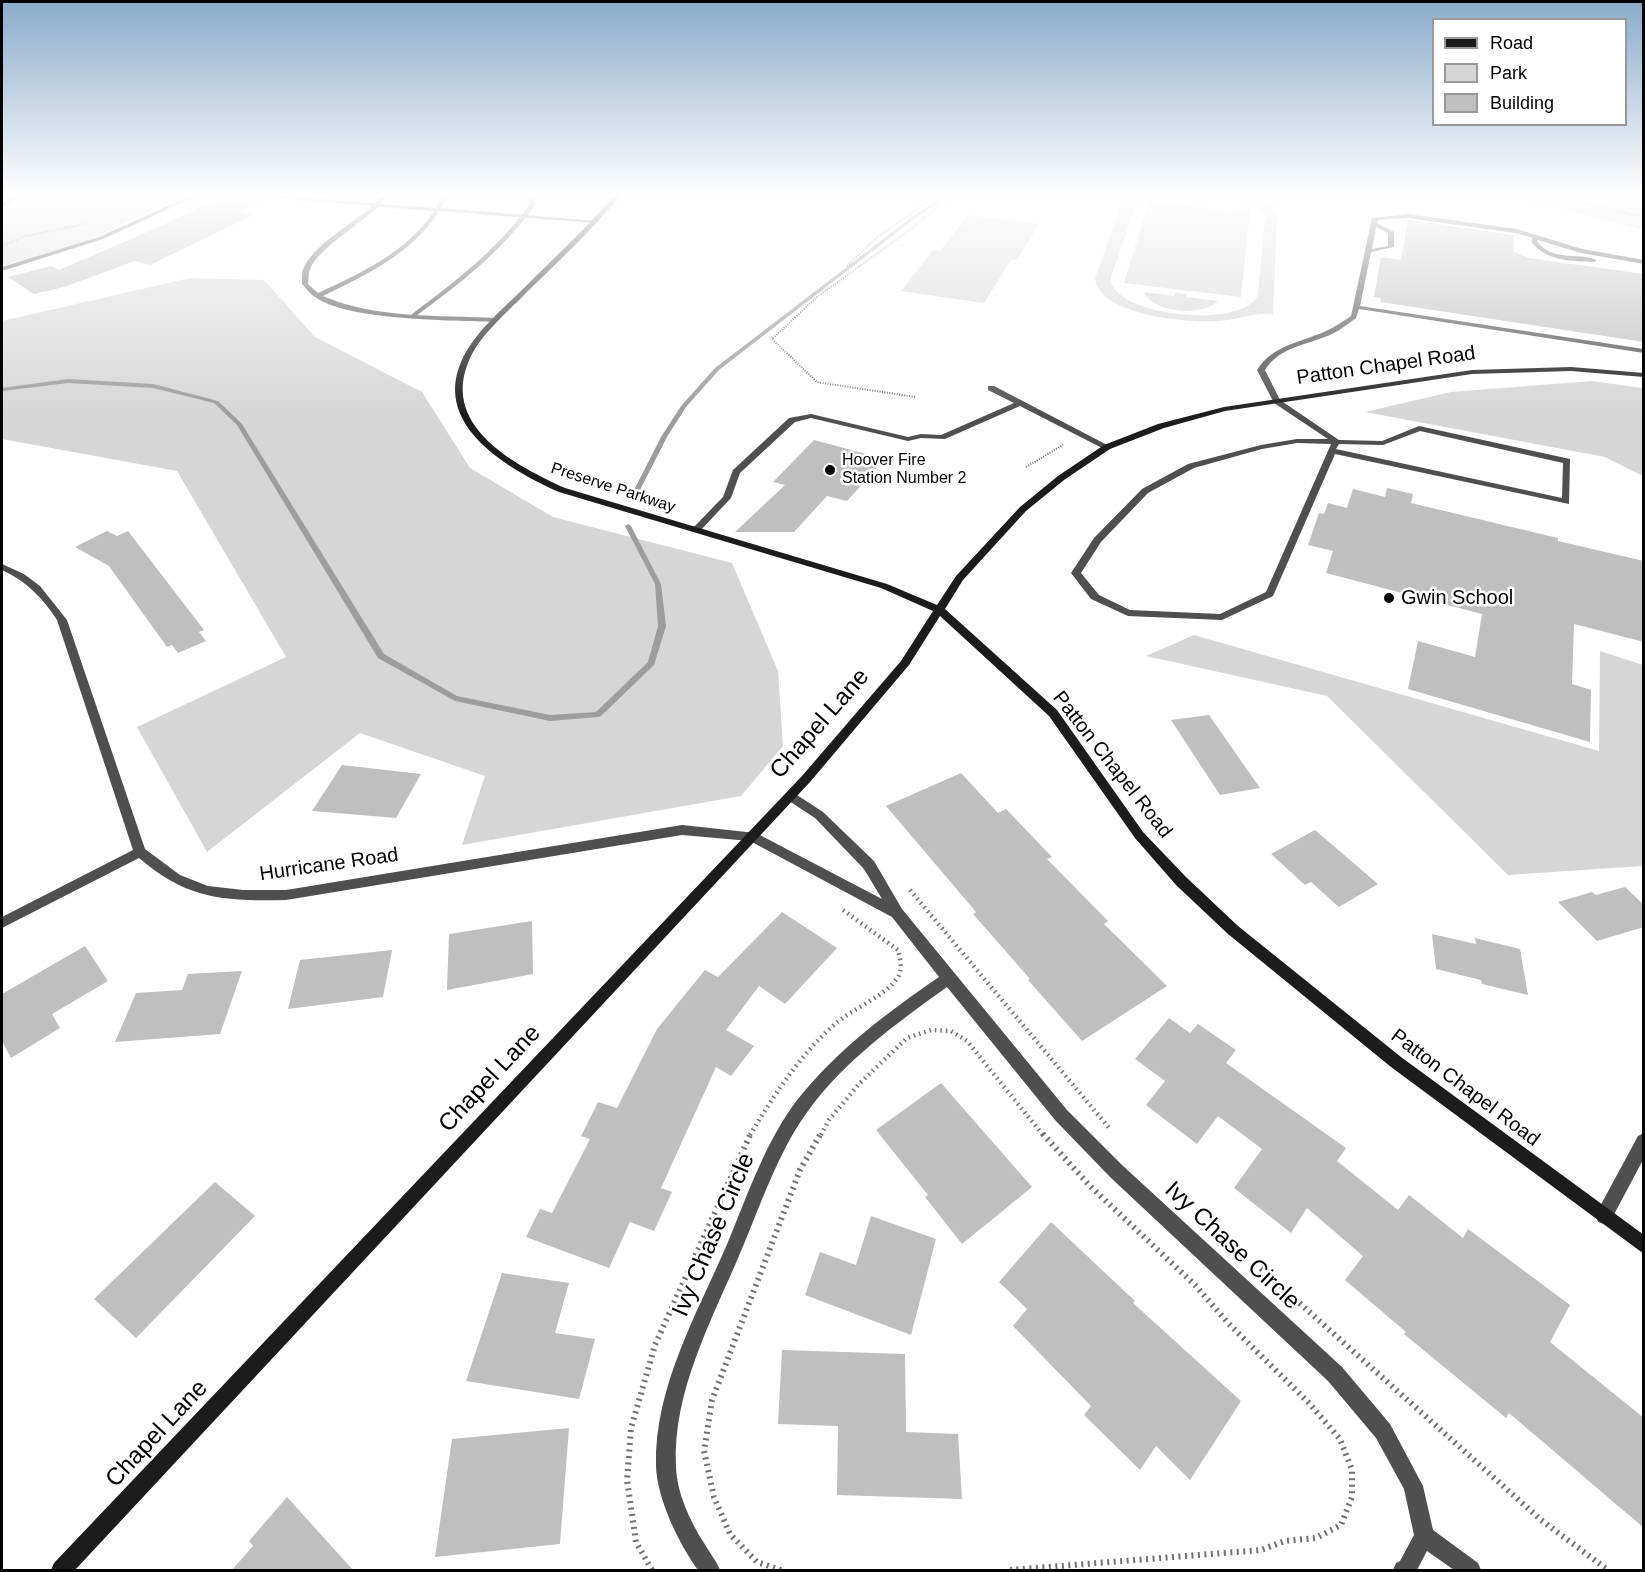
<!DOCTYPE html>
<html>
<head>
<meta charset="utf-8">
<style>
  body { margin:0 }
  #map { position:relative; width:1645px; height:1572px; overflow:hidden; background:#fff; font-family:Helvetica,sans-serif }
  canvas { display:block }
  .frame { position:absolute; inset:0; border:3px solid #000; pointer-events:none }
  .legend { position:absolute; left:1432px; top:18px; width:195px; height:108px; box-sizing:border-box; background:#fff; border:2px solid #999; margin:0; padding:8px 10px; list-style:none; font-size:18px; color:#000 }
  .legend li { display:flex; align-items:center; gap:12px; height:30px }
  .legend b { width:30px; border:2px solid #999 }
</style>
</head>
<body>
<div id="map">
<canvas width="1645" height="1572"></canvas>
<div class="frame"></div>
<ul class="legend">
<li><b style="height:8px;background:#1c1c1c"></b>Road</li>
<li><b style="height:16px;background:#d6d6d6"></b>Park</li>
<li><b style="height:16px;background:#bfbfbf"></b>Building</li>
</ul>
</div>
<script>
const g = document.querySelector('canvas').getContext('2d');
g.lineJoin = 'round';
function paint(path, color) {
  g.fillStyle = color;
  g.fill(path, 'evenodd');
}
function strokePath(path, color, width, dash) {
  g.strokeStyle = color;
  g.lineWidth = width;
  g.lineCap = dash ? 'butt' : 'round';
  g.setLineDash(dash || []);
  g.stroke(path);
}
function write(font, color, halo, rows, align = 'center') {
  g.font = font + ' Helvetica,sans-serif';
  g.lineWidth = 5;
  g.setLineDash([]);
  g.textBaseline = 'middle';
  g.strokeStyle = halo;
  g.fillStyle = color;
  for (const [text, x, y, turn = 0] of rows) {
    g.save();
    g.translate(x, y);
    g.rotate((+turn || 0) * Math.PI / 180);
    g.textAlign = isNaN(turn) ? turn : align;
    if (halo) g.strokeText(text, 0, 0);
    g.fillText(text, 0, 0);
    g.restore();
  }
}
const green = new Path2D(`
  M28 195H185L84 242 2 266V208Z
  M1129 195H1147L1136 204 1111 277C1108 316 1245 331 1258 294L1265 217 1256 205 1229 195C1247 195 1267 197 1277 214L1273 314C1255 312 1237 320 1218 321 1189 323 1099 316 1095 278L1123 201Z
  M1511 195H1643V230Z
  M1149 202 1250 212 1241 297 1124 283Z
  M968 215 1039 224 1017 260H1011L984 303 901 291 933 250 940 251Z
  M190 278 264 280 315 337 422 392 470 468 553 517 732 563 778 671 783 746 741 796 462 845 485 776 360 733 207 852 137 727 286 657 177 471 2 439V321Z
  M1144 292 1174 296 1175 293 1187 294 1186 297 1218 301C1203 317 1153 313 1144 292Z
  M1592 381 1643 388V476L1605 457 1365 412 1451 392Z
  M1194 635 1599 751 1600 651 1643 665V866L1508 875 1327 696 1146 656Z`);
const stream = new Path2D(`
  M945 195H949L914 219 719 370 686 407 667 437 638 494 633 495 632 494 661 437 681 406 715 368 912 217Z
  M1600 195H1608L1644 202V204Z
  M68 379 153 384 218 401 242 424 384 654 457 696 550 715 596 712 648 662 658 626 655 584 625 526 628 524 631 526 661 584 666 626 654 665 601 716 598 717 550 721 455 701 378 658 237 425 214 403 153 388 68 383 2 391V388Z`);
const building = new Path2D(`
  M226 195 256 199 258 203 237 213 253 215 150 265 135 261 64 287 34 294 8 277 51 266 59 270 154 229Z
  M1408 220 1513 235 1514 252 1529 258 1644 274V342L1380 302 1381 298 1374 297 1381 257 1401 260Z
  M814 440 885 459 847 501 827 496 794 532H735L785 485 773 482Z
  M1387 488 1413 494 1411 503 1558 538V541L1644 561V642L1574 624 1572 684 1591 690 1590 742 1408 689 1418 641 1475 657 1482 614 1326 573 1333 551 1308 545 1319 513 1324 514 1328 503 1347 508 1353 489 1385 497Z
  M107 531 117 536 128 531 204 630 199 632 206 641 178 653 172 645 167 647 109 566 75 547Z
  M1209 715 1260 788 1220 795 1171 720Z
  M342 765 421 774 396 818 312 811Z
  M961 773 998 813 1006 809 1052 857 1047 859 1108 921 1104 924 1167 986 1082 1041 1028 980 1030 979 973 914 976 912 886 806Z
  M1315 830 1378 884 1339 907 1311 882 1305 885 1271 854Z
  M1625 887 1644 905V927L1597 941 1558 902 1592 892 1596 895Z
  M782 912 837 948 785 1004 759 986 726 1030 754 1046 731 1076 716 1067 661 1188 672 1192 654 1231 630 1222 609 1268 526 1237 540 1209 552 1213 590 1139 581 1136 598 1102 617 1108 657 1029 705 970 718 977Z
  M532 921 533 974 447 990 449 934Z
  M1432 934 1476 944 1475 938 1520 949 1528 995 1482 984 1481 980 1436 969Z
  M85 946 108 981 52 1014 60 1028 11 1058 2 1041V994Z
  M392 950 383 997 288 1009 300 960Z
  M242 971 220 1034 115 1042 136 993 182 990 188 974Z
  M1169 1018 1190 1033 1198 1024 1236 1050 1226 1063 1346 1148 1337 1161 1398 1210 1409 1195 1463 1238 1468 1229 1570 1305 1550 1342 1644 1418V1528L1509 1413 1506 1418 1404 1334 1406 1332 1345 1280 1363 1256 1307 1208 1291 1233 1234 1188 1262 1149 1218 1116 1197 1144 1146 1105 1165 1081 1135 1059Z
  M941 1083 1032 1187 962 1244 925 1197 928 1195 876 1130Z
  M215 1182 255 1216 136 1338 94 1299Z
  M871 1216 936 1239 911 1335 805 1295 820 1252 856 1265Z
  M1051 1222 1135 1301 1133 1303 1241 1401 1190 1480 1156 1446 1140 1470 1084 1415 1091 1406 1013 1326 1027 1309 999 1282Z
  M502 1273 569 1283 555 1333 595 1339 579 1399 466 1381Z
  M782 1350 905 1354 906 1432 958 1434 962 1499 837 1495 838 1426 778 1424Z
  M569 1428 560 1544 435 1557 452 1439Z
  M287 1497 353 1570H232L253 1546 249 1541Z`);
const pathFar2 = new Path2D(`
  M72 195 87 197 121 195
  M1546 195 1644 217
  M210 198 230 199
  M38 199 52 195
  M2 246 26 236 85 224
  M847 266 875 239 937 195
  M915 397 817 382 772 339 817 297 907 232 947 199 956 195
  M1026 467 1063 445`);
const pathFar1 = new Path2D(`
  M910 890 1110 1129
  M750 1135C774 1095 800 1055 835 1024 852 1009 886 996 898 977 903 969 900 958 898 950L843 910
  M821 1135 829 1120 859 1084 907 1038 931 1030 951 1031 967 1041 1043 1135`);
const path = new Path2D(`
  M1256 1264 1541 1520 1608 1570
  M652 1570 636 1542 627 1480 631 1428 655 1345 751 1133
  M781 1570 757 1562 730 1534 714 1497 704 1451 712 1400 800 1170 821 1133
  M1010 1570 1261 1550 1285 1541 1316 1538 1341 1525 1352 1497V1470L1340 1439 1309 1403 1229 1324 1195 1285 1090 1186 1042 1133`);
const lane = new Path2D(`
  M307 195H314L306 200H302V198Z
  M526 195H532L536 204C503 250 461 283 416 316H412V314C456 281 498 249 530 204Z
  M1408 214 1517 229 1582 249 1644 260V264L1581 253 1538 240 1537 241C1551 262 1578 252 1597 260L1594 262C1572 261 1544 261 1531 241L1533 238 1516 233 1408 218 1378 220 1377 223 1394 232V247L1371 252 1360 306 1644 349V353L1359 309 1356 318C1348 324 1340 330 1332 334 1308 345 1280 346 1265 370L1280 400 1339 440 1382 441 1419 426 1570 459 1569 504 1335 454 1273 596 1222 620 1128 616 1091 599 1071 573 1094 538 1142 489 1188 464 1261 445 1297 439H1328L1274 403 1257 370C1274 344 1300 343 1326 331 1335 327 1343 321 1351 316L1372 218ZM1376 227 1388 233V246L1372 249ZM1420 431 1563 463 1562 498 1336 449 1339 444 1383 445ZM1297 443 1331 444 1266 592 1220 614 1130 610 1099 595 1081 573 1101 542 1148 493 1194 468 1262 449Z
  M988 386H994L1111 447 1104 449 1020 406 945 439 921 438 908 441 811 418 795 422 740 473 731 498 699 532H693L691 530 723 497 733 470 789 418 811 414 908 437 921 434 941 435 1014 403 988 390Z`);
const street = new Path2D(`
  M17 195H24L2 207V203Z
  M192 195H199L103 239 2 271V267L99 237Z
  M241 195H265L375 203 382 195H388L381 204 435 208 442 195H448L441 208 597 221 594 223 439 211C413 253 366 275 323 296 376 319 439 315 496 318L499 320 496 322C453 320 348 321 315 297 310 294 306 288 302 284 302 280 302 274 303 270 311 246 354 223 372 206ZM378 207 434 211C407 252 361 273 318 293L308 284C309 279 308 273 310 269 318 249 361 223 378 207Z
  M2 564 24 574 40 586 67 620 145 849 180 875 208 886 243 890H286L682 825 756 833 882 899 864 869 815 818 786 799 784 796 790 792 794 793 823 812 874 861 902 909 1067 1110 1122 1165 1342 1367 1390 1424 1423 1486 1433 1530 1478 1563 1481 1570H1454L1427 1551 1417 1570H1393L1396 1563 1400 1561 1414 1535 1404 1489 1376 1438 1328 1381 1110 1177 1055 1120 947 987C897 1023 844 1061 808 1111 778 1152 761 1204 741 1251 713 1318 672 1391 676 1467 677 1493 690 1521 704 1543 709 1552 716 1560 720 1570H698C679 1544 657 1499 656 1466 654 1387 698 1312 728 1242 748 1194 766 1140 798 1099 837 1050 888 1012 939 977L892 917 750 841 682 835 286 900C224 901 188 900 139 858L2 928V917L133 850 57 620C43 598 26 581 2 570Z
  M1644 1133V1158L1610 1222 1604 1224 1598 1222 1596 1216 1598 1210 1638 1136Z`);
const secondary = new Path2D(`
  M615 195H621C592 230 558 262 526 293 506 314 479 335 468 363 442 428 517 466 565 488L887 584 937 605 956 576 1020 507 1058 476 1104 445 1158 424 1224 407 1472 370 1571 367 1644 373V377L1571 371 1472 374 1225 411 1164 428 1110 449 1064 480 1026 511 963 580 945 609 1057 710 1143 832 1186 877 1238 926 1401 1057 1644 1235V1254L1391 1067 1228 934 1176 885 1135 838 1049 716 940 616 909 665 810 782 75 1570H51L54 1563 802 776 901 661 933 611 881 588 559 492C510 470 433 427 461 362 474 332 503 309 526 286 556 256 587 227 615 195Z`);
const markers = [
  [830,470,6,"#000"],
  [1389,598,6,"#000"]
];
const farPoinames = [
  ["Hoover Fire",842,461],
  ["Station Number 2",842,479]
];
const farStreetnames = [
  ["Preserve Parkway",613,488,18]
];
const streetNames = [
  ["Patton Chapel Road",1386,366,-8],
  ["Patton Chapel Road",1112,765,52],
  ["Hurricane Road",329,865,-8],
  ["Patton Chapel Road",1465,1088,37]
];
const poiNames = [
  ["Gwin School",1401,598]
];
const nearStreetnames = [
  ["Chapel Lane",820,724,-49],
  ["Chapel Lane",490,1079,-47],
  ["Ivy Chase Circle",714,1235,-67],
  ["Ivy Chase Circle",1232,1246,43],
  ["Chapel Lane",157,1434,-47]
];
paint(green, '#d6d6d6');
paint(stream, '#9d9d9d');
paint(building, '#bfbfbf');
strokePath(pathFar2, '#717171', 2, [1, 1.5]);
strokePath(pathFar1, '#717171', 4.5, [1.5, 4]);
strokePath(path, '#717171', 6, [2, 4.5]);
paint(lane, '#4f4f4f');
paint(street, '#4f4f4f');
paint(secondary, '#1c1c1c');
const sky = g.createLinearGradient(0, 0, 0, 415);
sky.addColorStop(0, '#8aabca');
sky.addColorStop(0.47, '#fff');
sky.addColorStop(1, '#ffffff00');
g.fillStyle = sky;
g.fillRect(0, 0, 1645, 415);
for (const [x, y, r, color] of markers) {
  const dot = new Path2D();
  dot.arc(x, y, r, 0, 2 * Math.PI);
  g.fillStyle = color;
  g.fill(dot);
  strokePath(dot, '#fff', 2);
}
write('16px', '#000', '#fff', farPoinames, 'left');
write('16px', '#000', '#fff', farStreetnames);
write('20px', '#000', '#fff', streetNames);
write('20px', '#000', '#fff', poiNames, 'left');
write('24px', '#000', '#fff', nearStreetnames);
</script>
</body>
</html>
